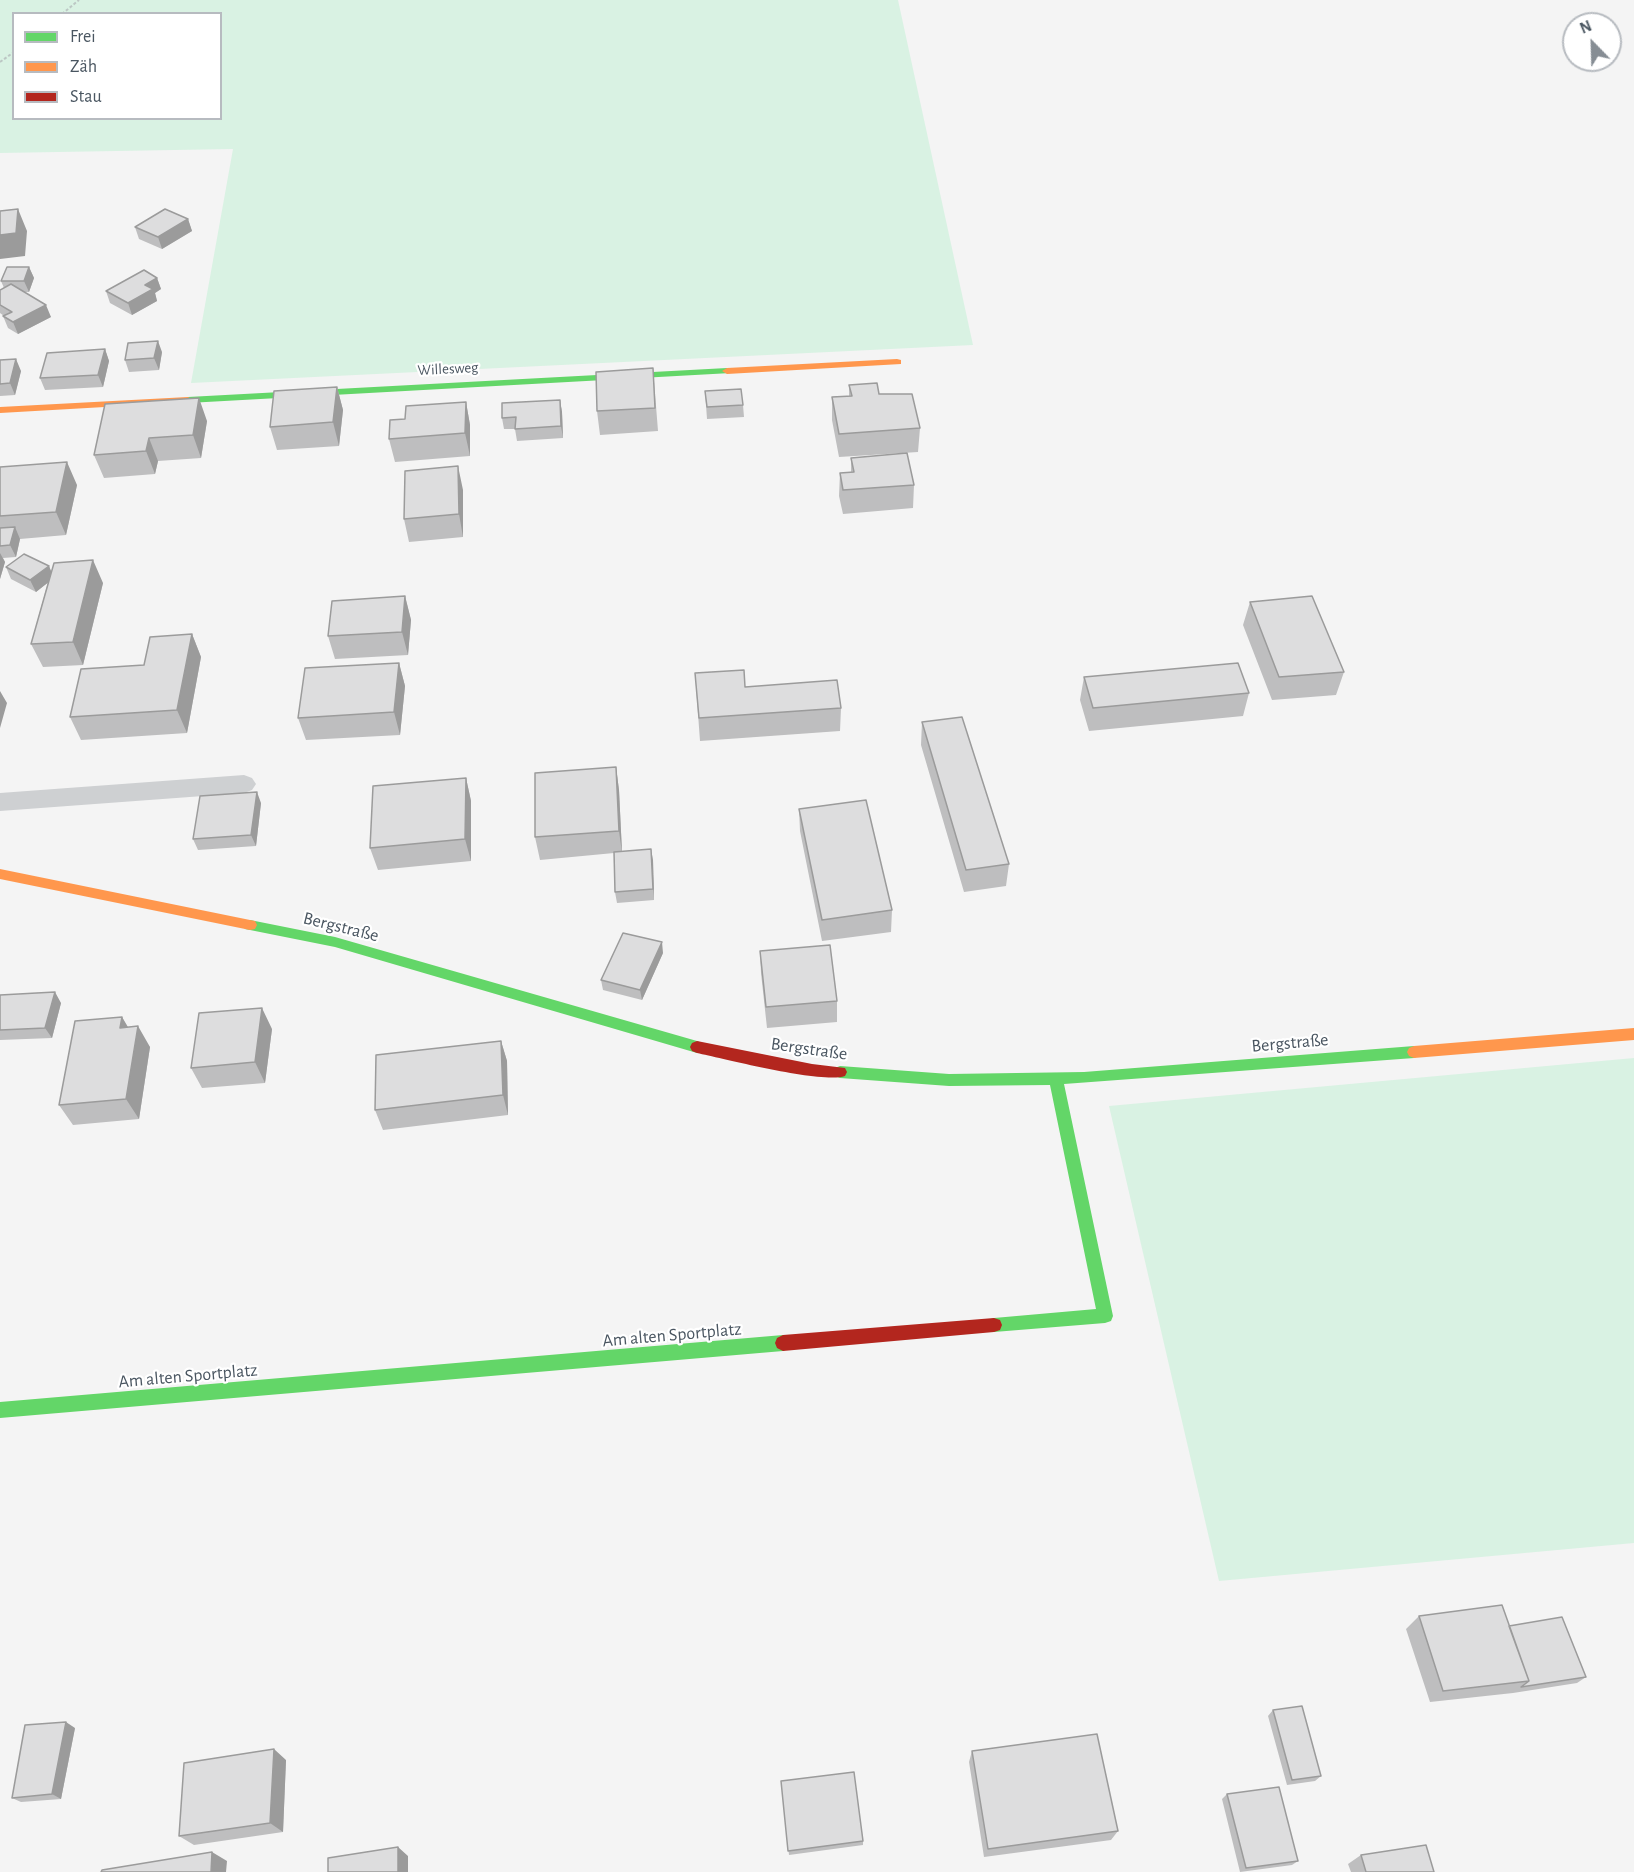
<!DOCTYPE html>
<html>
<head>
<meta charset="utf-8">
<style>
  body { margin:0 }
  #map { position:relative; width:1634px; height:1872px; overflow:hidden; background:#f4f4f4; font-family:"Alegreya Sans",sans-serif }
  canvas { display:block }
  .legend { position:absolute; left:12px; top:12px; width:210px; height:108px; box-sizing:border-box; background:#fff; border:2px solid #b7bbc0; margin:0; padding:8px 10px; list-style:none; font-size:18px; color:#4a5661 }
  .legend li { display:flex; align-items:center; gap:12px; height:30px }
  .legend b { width:30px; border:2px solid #b7bbc0 }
  .north { position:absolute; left:1562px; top:12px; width:60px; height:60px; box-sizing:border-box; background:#fff; border:2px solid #b7bbc0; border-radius:50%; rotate:337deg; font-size:16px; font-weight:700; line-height:24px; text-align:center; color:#4a5661 }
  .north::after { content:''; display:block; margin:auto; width:21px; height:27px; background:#868d94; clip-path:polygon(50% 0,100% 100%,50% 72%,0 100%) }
</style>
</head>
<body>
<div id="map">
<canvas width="1634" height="1872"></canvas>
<ul class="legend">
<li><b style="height:8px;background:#63d668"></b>Frei</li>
<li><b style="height:8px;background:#ff974d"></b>Zäh</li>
<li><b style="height:8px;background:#b3261e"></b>Stau</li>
</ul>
<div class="north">N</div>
</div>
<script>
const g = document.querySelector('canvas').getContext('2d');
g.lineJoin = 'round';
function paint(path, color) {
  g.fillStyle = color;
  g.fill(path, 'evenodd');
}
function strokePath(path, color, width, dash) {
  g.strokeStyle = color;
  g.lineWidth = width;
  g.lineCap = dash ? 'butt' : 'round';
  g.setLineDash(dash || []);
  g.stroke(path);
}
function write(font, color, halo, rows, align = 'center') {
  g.font = font + ' "Alegreya Sans",sans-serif';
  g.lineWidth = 4.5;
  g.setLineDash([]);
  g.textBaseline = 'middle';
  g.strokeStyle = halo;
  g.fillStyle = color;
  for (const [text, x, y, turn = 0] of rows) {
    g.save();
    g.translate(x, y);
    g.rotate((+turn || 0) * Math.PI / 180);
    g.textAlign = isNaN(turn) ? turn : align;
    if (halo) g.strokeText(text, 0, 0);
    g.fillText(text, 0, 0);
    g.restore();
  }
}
const green = new Path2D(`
  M0 0H898L973 345 191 383 233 149 0 153ZM14 14H220V118H14Z
  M1634 1058V1543L1219 1581 1109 1106Z`);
const path = new Path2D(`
  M62 14 79 0
  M0 62 14 52`);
const lane = new Path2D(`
  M244 775 252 778 256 784 252 790 244 793 0 811V793Z`);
const fast = new Path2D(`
  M727 368 732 371 731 373 188 403 183 400 188 397Z
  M250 920 335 937 697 1041 702 1043 704 1047 702 1051 697 1053 335 947 245 929 243 925 245 921Z
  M1414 1046 1419 1048 1421 1052 1419 1056 1414 1058 1064 1084 1113 1316 1111 1321 1105 1323 994 1332 988 1330 986 1325 988 1320 994 1318 1096 1309 1050 1085 949 1086 840 1078 835 1076 833 1072 835 1068 840 1066 949 1074 1084 1072Z
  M783 1335 789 1338 791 1343 789 1348 783 1351 0 1418V1402Z`);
const slow = new Path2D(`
  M897 359 901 360V364L727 374 722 371 727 368Z
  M188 397 193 400 192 402 0 413V407Z
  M0 869 250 920 255 921 257 925 255 929 250 930 0 879Z
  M1634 1028V1040L1414 1058 1409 1056 1407 1052 1409 1048 1414 1046Z`);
const jam = new Path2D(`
  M697 1041 812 1064 845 1068 847 1072 845 1076C823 1084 725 1059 697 1053L692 1051 690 1047 692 1043Z
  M994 1318 1000 1320 1002 1325 1000 1330 994 1332 783 1351 777 1348 775 1343 777 1338 783 1335Z`);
const wall = new Path2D(`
  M188 219 192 231 162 249 139 239 135 227Z
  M29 267 34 278 29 292H25L51 317 18 334 8 328 3 316H4L0 313V290L4 288 1 281Z
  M157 278 161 289 155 293 157 301 132 315 110 303 106 291Z
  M105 349 109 361 103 387 45 390 40 378Z
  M162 352 159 370 129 372 125 360Z
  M0 360 21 371 15 395 0 396Z
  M653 368 658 431 600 435 597 411Z
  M849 385 879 394 920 428 918 452 839 457 832 420V397L849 396Z
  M337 387 343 410 339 446 277 450 270 427Z
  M705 391 743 405 744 417 707 419Z
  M560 400 562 412 563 438 517 441 515 429H504L502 418Z
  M466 402 470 425V456L395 462 389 439 405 419Z
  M207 421 201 458 158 461 155 474 104 478 94 455Z
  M851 458 914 485 913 508 843 514 839 496 840 473 851 472Z
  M0 467 77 485 66 535 20 539 16 557 3 558 5 562 0 579Z
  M463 490V537L409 542 404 519Z
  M49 566 51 572 103 583 83 665 43 667 31 644 48 582 36 592 11 579 6 567Z
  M405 596 411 620 408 655 335 659 328 636Z
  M1250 602 1344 672 1336 695 1272 700 1243 625Z
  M192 634 201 657 187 733 81 740 70 717 144 665Z
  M399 663 405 686 400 735 306 740 298 718Z
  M695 673 745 687 841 708 840 731 700 741Z
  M1084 677 1249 693 1243 716 1089 731 1080 700Z
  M922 722 1009 864 1006 886 964 892 921 745Z
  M616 767 619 790 622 851 653 860 654 900 617 903 615 892 614 853 540 860 535 837Z
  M466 778 471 801V861L378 870 370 848Z
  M261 803 256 846 198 850 193 839Z
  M799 809 892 910 891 932 822 941 800 831Z
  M760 951 837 1001V1022L767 1028 761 973Z
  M663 953 642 1000 603 990 601 980Z
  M0 995 61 1003 52 1038 0 1040Z
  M122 1017 128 1027 150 1047 139 1119 73 1125 59 1105Z
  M272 1029 265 1083 202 1088 191 1068Z
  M501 1041 507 1061 508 1115 383 1130 375 1110Z
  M1419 1616 1509 1626 1586 1677 1577 1683 1513 1693 1430 1702 1406 1629Z
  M1273 1710 1321 1776 1315 1781 1287 1785 1268 1716Z
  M75 1728 61 1799 21 1802 12 1798Z
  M972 1751 1118 1831 1111 1840 984 1857 969 1762Z
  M286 1760 283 1832 194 1845 179 1836Z
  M781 1781 863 1841V1845L789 1855Z
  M1227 1794 1298 1861 1292 1865 1240 1872 1222 1799Z
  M1361 1855 1434 1872H1351L1348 1864Z`);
const shadedWall = new Path2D(`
  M18 209 27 231 25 256 0 259V235Z
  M188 219 192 231 162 249 158 237Z
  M29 267 34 278 29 292 24 281Z
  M157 278 161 289 155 293 157 301 132 315 128 303 145 285Z
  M46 305 51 317 18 334 13 322Z
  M158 341 162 352 159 370 154 358Z
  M105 349 109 361 103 387 98 375Z
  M16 359 21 371 15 395 10 383Z
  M337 387 343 410 339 446 333 422Z
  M199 398 207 421 201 458 193 435Z
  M560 400 562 412 563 438 561 426Z
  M466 402 470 425V456L465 433Z
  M149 438 158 461 155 474 146 451Z
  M67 462 77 485 66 535 56 512Z
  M458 466 463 490V537L459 514Z
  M15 527 20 539 16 557 10 545Z
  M0 553 5 562 0 579Z
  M93 560 103 583 83 665 73 642Z
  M49 566 54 578 36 592 30 580Z
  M405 596 411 620 408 655 402 632Z
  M192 634 201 657 187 733 177 710Z
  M399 663 405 686 400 735 394 712Z
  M0 691 7 703 0 728Z
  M616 767 619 790 622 853 619 831Z
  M466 778 471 801V861L465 839Z
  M257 792 261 803 256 846 251 835Z
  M651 849 653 860 654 900 653 889Z
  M662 942 663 953 642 1000 640 990Z
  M55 992 61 1003 52 1038 45 1028Z
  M262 1008 272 1029 265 1083 255 1062Z
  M122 1017 134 1038 120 1028Z
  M138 1026 150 1047 139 1119 126 1099Z
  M501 1041 507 1061 508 1115 503 1095Z
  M66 1722 75 1728 61 1799 52 1794Z
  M274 1749 286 1760 283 1832 270 1823Z
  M398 1847 408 1856V1872H398Z
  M212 1852 227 1861 226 1872H211Z`);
const building = new Path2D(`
  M18 209 16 233 0 235V211Z
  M165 209 188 219 158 237 135 227Z
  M7 267H29L24 281H1Z
  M144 270 157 278 145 285 153 289 128 303 106 291Z
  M11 284 46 305 13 322 3 316 12 312 0 305V290Z
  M158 341 154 358 125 360 128 343Z
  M105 349 98 375 40 378 47 353Z
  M16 359 10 383 0 384V360Z
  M653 368 655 408 597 411 596 372Z
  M877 383 879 394H912L920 428 839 434 832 397 852 396 849 385Z
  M337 387 333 422 270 427 274 391Z
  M741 389 743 405 707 407 705 391Z
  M199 398 193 435 149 438 146 451 94 455 105 404Z
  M560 400 561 426 515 429 516 417 502 418V403Z
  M466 402 465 433 389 439 390 420 405 419 406 406Z
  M907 453 914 485 843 490 840 473 854 472 851 458Z
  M67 462 56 512 0 516V467Z
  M458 466 459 514 404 519 405 471Z
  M15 527 10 545 0 546V528Z
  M24 554 49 566 30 580 6 567Z
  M93 560 73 642 31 644 54 563Z
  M405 596 402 632 328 636 332 601Z
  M1312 596 1344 672 1279 677 1250 602Z
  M192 634 177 710 70 717 81 669 144 665 150 637Z
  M399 663 394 712 298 718 305 668Z
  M1238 663 1249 693 1093 708 1084 677Z
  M744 670 745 687 837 680 841 708 699 718 695 673Z
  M962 717 1009 864 966 870 922 722Z
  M616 767 619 831 535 837V773Z
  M466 778 465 839 370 848 373 786Z
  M257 792 251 835 193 839 200 796Z
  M866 800 892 910 822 920 799 809Z
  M651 849 653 889 615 892 614 852Z
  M623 933 662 942 640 990 601 980Z
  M830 945 837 1001 766 1007 760 951Z
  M55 992 45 1028 0 1030V995Z
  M262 1008 255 1062 191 1068 199 1013Z
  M122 1017 120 1028 138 1026 126 1099 59 1105 75 1021Z
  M501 1041 503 1095 375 1110 376 1055Z
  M1502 1605 1529 1681 1443 1691 1419 1616Z
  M1562 1617 1586 1677 1521 1687 1529 1681 1509 1626Z
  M1302 1706 1321 1776 1292 1780 1273 1710Z
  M66 1722 52 1794 12 1798 25 1725Z
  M1097 1734 1118 1831 988 1849 972 1751Z
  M274 1749 270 1823 179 1836 184 1763Z
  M854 1772 863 1841 788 1851 781 1781Z
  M1279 1787 1298 1861 1246 1868 1227 1794Z
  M1426 1845 1434 1872H1366L1361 1855Z
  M398 1847V1872H328V1858Z
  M212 1852 211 1872H101L102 1870Z`);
const farStreetnames = [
  ["Willesweg",448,369,-3]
];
const streetNames = [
  ["Bergstraße",341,927,14],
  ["Bergstraße",1290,1043,-5],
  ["Bergstraße",809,1049,8],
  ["Am alten Sportplatz",672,1335,-5],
  ["Am alten Sportplatz",188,1376,-5]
];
paint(green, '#d9f2e3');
strokePath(path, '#bcc7c4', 2, [3, 2]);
paint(lane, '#ced0d2');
paint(fast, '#63d668');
paint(slow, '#ff974d');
paint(jam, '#b3261e');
paint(wall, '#bebebf');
paint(shadedWall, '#9b9b9b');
paint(building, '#ddddde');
strokePath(building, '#9b9b9b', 1.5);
write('15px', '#4a5661', '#fff', farStreetnames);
write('18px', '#4a5661', '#fff', streetNames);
</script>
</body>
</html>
